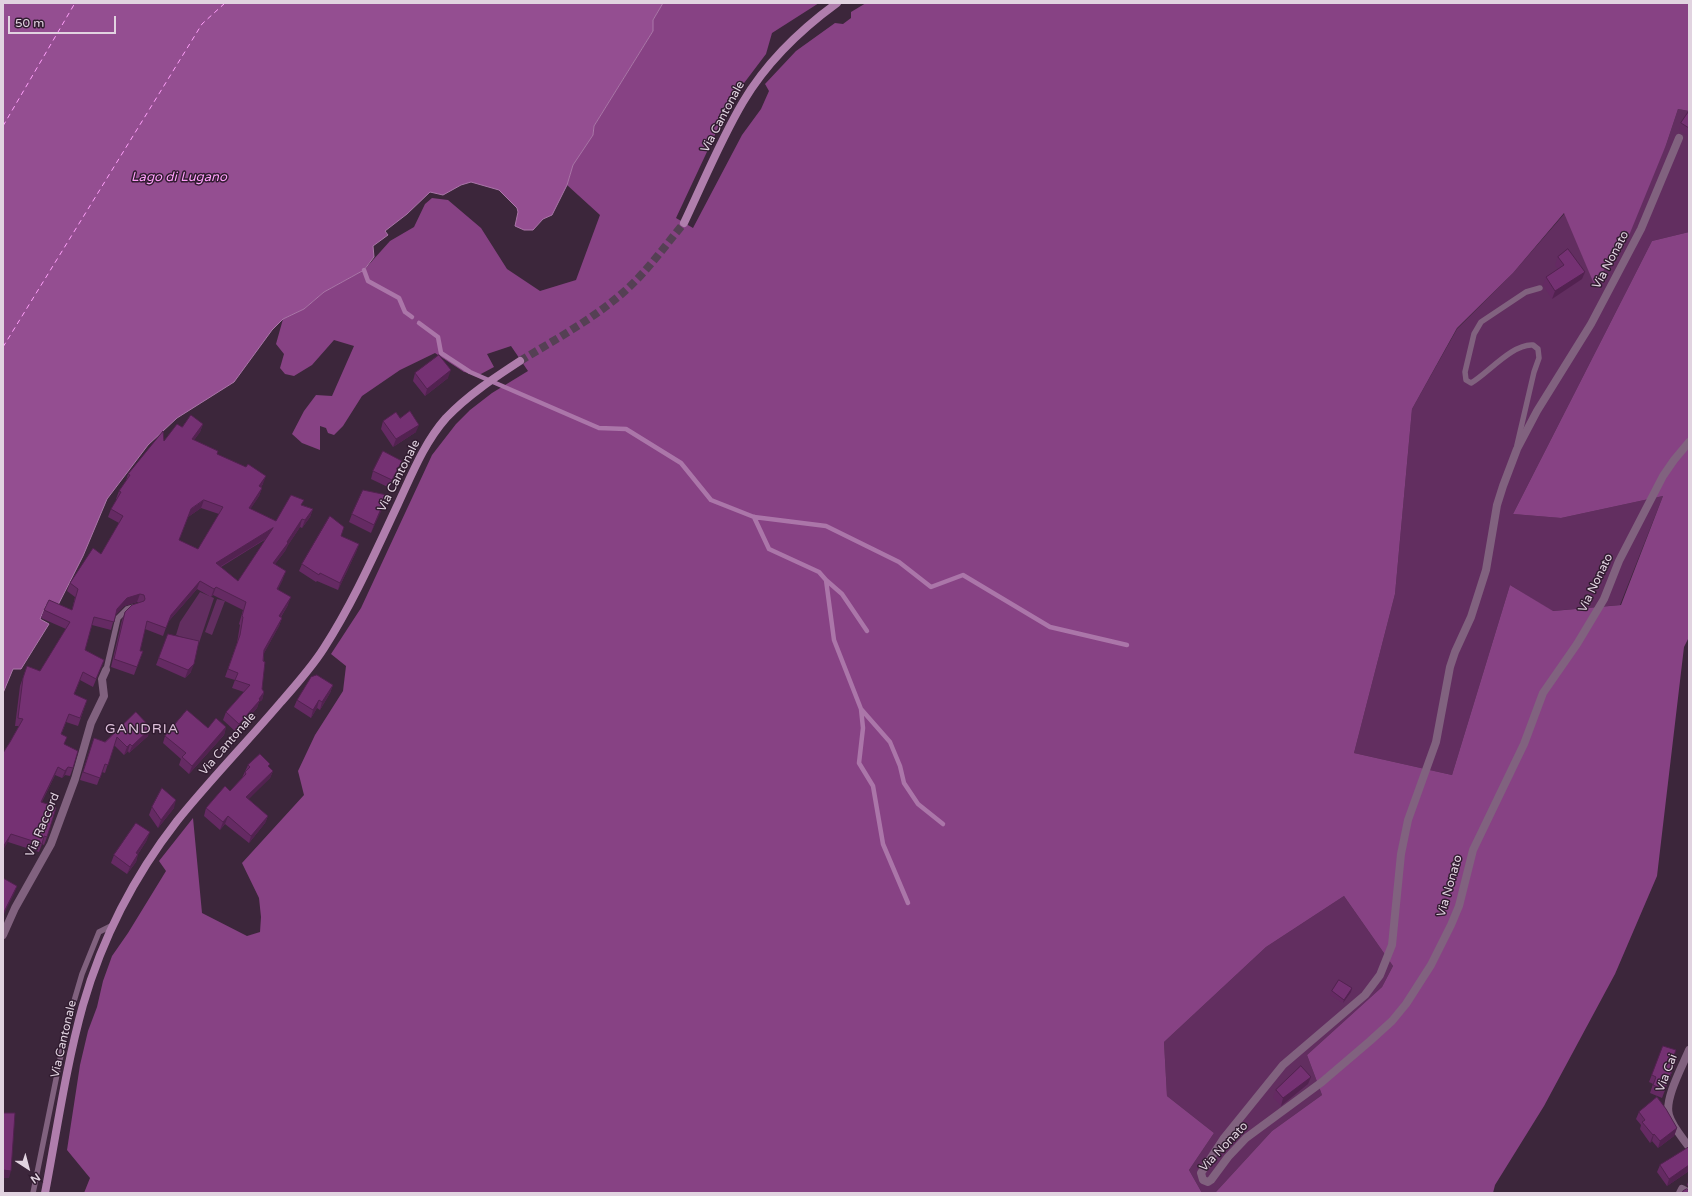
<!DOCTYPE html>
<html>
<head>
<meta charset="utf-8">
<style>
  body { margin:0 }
  #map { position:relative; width:1692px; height:1196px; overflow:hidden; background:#3c263b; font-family:"Varela Round",sans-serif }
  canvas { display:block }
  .frame { position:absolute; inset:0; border:4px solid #e1d3e0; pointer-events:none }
  .north { position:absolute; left:8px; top:1148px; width:40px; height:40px; -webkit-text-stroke:3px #311c30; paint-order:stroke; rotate:144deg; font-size:11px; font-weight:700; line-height:16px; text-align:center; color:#e1d3e0 }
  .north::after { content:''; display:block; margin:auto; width:14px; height:18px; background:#e1d3e0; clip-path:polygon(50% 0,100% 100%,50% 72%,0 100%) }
  .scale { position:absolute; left:8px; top:16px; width:108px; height:18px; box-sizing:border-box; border:2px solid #e1d3e0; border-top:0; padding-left:5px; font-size:12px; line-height:14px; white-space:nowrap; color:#e1d3e0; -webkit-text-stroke:3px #311c30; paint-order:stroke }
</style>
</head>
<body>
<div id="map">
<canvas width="1692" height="1196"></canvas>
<div class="frame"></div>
<div class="north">N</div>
<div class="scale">50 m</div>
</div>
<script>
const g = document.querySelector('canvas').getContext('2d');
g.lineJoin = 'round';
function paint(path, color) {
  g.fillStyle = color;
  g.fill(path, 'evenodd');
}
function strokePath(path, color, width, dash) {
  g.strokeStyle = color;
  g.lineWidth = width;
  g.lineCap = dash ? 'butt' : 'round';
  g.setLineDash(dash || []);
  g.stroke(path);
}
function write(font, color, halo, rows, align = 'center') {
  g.font = font + ' "Varela Round",sans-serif';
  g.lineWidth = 3;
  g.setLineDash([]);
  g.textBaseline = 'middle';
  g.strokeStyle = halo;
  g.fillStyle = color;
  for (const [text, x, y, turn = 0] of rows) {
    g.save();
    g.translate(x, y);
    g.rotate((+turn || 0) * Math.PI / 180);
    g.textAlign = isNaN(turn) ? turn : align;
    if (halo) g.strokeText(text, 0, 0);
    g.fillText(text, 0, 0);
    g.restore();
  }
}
const green = new Path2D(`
  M1678 109 1689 111V232L1652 241 1513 514 1561 518 1663 496 1620 605 1552 611 1510 585 1452 775 1354 753 1395 594 1412 409 1457 329 1513 273 1565 213 1594 283 1666 145Z
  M200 592 214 598 199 643 176 635 180 622Z
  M217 599 225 601 212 635 205 632Z
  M1344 896 1393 966 1382 987 1307 1055 1322 1095 1272 1131 1215 1193H1202L1189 1170 1214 1133 1167 1096 1164 1042 1266 947Z`);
const forest = new Path2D(`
  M663 3H819L772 33 766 54 735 95 720 124 676 218 693 228 742 135 761 109 769 91 765 84 796 51 835 23 843 24 851 18V12L866 3H1689V111L1678 109 1666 145 1630 233 1594 284 1564 213 1513 273 1457 328 1412 409 1395 594 1354 753 1452 775 1510 585 1553 611 1621 605 1663 496 1561 518 1513 514 1652 241 1689 232V637L1684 647 1657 876 1615 974 1544 1106 1495 1185 1493 1193H1215L1272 1131 1322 1095 1307 1055 1382 987 1393 966 1344 896 1266 947 1164 1042 1167 1096 1214 1133 1189 1170 1202 1193H84L90 1178 67 1150 80 1065 88 1031 97 1007 103 981 112 956 128 933 166 871 159 861 193 818 202 913 247 936 260 932 261 917 259 898 242 863 304 795 298 771 315 735 343 691 346 666 331 654 361 608 432 455 456 424 470 410 492 393 528 371 511 346 487 354 494 367 479 375 464 372 435 353 400 370 362 396 343 426 334 435 328 433 326 428 320 426V450L302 443 292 434 304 411 316 395 332 396 354 346 334 340 312 365 294 376 285 374 280 368 284 354 276 344 283 319 304 309 324 292 364 270 390 241 414 227 425 204 432 198 448 200 481 228 507 269 540 291 576 280 600 215 567 185 573 165 593 135 594 126 653 31V20Z`);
const water = new Path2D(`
  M3 3H663L653 20V31L594 126 593 135 573 165 567 185 552 215 543 219 533 230H524L515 226 518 212 517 208 499 190 471 182 461 185 443 195 430 192 407 214 385 231 388 235 373 246 374 257 364 270 324 292 304 309 283 319 272 330 234 382 177 418 148 445 107 499 83 556 56 609 46 605 40 619 49 624 21 669H13L3 693Z`);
const stream = new Path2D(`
  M364 270 368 281 399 298 405 312 412 317
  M419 323 438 337 441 353 470 372 599 428 626 429 681 463 711 500 754 517 826 526 899 562 931 587 963 575 1050 627 1127 645
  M754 517 769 549 819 572 826 580 834 640 861 709 890 742 900 766 904 783 918 804 943 824
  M826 580 842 594 867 631
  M861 709 863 728 859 763 873 786 883 844 908 903`);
const ferry = new Path2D(`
  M3 126 75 3
  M3 347 202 24 225 3`);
const secondaryTunnel = new Path2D(`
  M520 361C556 339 595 318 626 290 648 270 665 246 684 223`);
const service = new Path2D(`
  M1517 445 1534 372 1539 358 1538 349 1533 345C1513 343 1487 374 1471 383L1466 380 1465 372 1474 334 1481 322 1526 292 1540 288
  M106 670 118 618 127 609 134 607
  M33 1193 67 1025 82 974 99 932 113 925`);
const minor = new Path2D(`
  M1679 138 1641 229 1591 324 1537 411 1517 449 1503 486 1497 505 1486 570 1479 592 1471 617 1455 652 1450 667 1436 742 1408 820 1401 854 1392 945 1380 975 1365 995 1283 1065 1224 1138 1201 1173 1203 1180 1208 1182 1211 1180 1228 1157 1246 1138 1322 1082 1370 1041 1392 1021 1406 1004 1431 965 1451 925 1459 906 1473 850 1524 744 1543 693 1577 644 1604 599 1619 561 1663 476 1674 460 1689 442
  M3 935 15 908 51 844 75 779 91 723 104 696 102 679 106 670
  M1689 1050C1683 1065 1664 1099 1669 1115 1672 1126 1682 1137 1689 1147
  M1680 1193 1682 1189 1689 1193`);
const secondary = new Path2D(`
  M684 223C703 183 720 141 743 102 766 63 800 30 837 3
  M45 1193C57 1130 66 1066 83 1005 102 939 135 875 177 821 210 780 247 742 281 702 296 685 312 667 324 648 353 603 375 553 398 504 412 474 424 443 446 418 468 395 494 378 520 361`);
const wall = new Path2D(`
  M1689 111V137L1679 130 1681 123Z
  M1558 257 1585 272 1582 279 1552 299 1543 285 1546 277 1558 269 1555 265Z
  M415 373 448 378 425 396 413 381Z
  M400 418 416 432 393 447 381 429 383 421Z
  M203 424 200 432 194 440 217 454 263 484 261 487 262 488 259 496 250 509 276 521 302 505 313 509 310 517 302 528 300 527 288 545 285 551 275 564 283 579 278 589 288 605 281 617 282 618 279 626 264 653 262 689 264 692 262 700 259 702 257 708 236 732 223 720 226 712 244 692 232 688 235 680 225 677 237 643 240 625 239 624 243 610 213 595 211 597 197 589 168 622 163 636 145 629 140 651H143L134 675 111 667 122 620 125 612 139 603 137 602 124 606 115 615 111 630 92 625 85 650 104 660 93 687 80 680 74 695 87 700 78 726 66 722 61 735 73 768 70 776 65 775 62 778 55 775 42 802 47 837 44 845 42 844 39 852 8 842 10 742 19 726H15L20 686 27 666 40 671 66 629 41 618 44 610H72L75 597 67 591 70 583 101 554 119 523 108 517 111 509 117 499H116L119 491 126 481 128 474 164 441 182 427ZM201 508 219 514 198 549 179 540 188 517ZM266 539 238 581 221 567Z
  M402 461 400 468 390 488 371 479 373 471Z
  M387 495 371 533 349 522 352 514Z
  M341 536 359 544 356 552 338 590 317 581 316 582 299 571 302 564Z
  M168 634 191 672 185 678 156 665Z
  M333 685 330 693 320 710 317 708 311 718 294 707 297 700Z
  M136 712 148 736 129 753 128 751 124 755 114 745 105 773 102 772 97 785 80 780 94 738 105 742Z
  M226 727 224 735 189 774 179 765 181 759 163 743 165 736 208 728Z
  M270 764 268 767 273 771 270 778 248 799 268 816 265 823 249 843 225 824 220 830 204 816 206 808 230 791 242 778 248 765Z
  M152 807 174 808 158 828 149 815Z
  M147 840 138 854 136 862 127 874 111 863 114 855Z
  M1352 988 1351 992 1343 1003 1330 995 1332 991Z
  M1663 1046 1673 1058 1677 1059 1662 1098 1650 1093 1653 1084 1649 1082Z
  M1308 1084 1281 1106 1273 1097 1276 1090Z
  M1639 1112 1677 1128 1674 1136 1658 1148 1652 1141 1650 1143 1640 1129 1641 1125 1636 1119Z
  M1689 1147V1171L1667 1186 1657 1172 1660 1165Z
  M1689 1179V1187L1687 1185Z`);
const shadedWall = new Path2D(`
  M1585 272 1582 279 1552 299 1555 291Z
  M451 370 448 378 425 396 427 389Z
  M203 424 200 432 189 447 192 439Z
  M419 425 416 432 393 447 396 439Z
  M402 461 400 468 390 488 392 480Z
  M266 476 263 484 256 494 259 486Z
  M262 488 259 496 246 516 249 508Z
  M387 495 385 503 371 533 374 525Z
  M204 500 201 508 188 517 191 509Z
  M313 509 310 517 302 528 305 520Z
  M302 519 300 527 288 545 285 551 270 571 273 563Z
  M273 528 270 536 213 571 216 563Z
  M359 544 356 552 338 590 340 583Z
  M286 571 283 579 274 597 277 589Z
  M200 581 197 589 168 622 171 615Z
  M216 587 213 595 211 597 214 589Z
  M140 594 137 602 124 606 114 617 117 609 127 598Z
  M291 597 288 605 276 624 279 616Z
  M282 618 279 626 262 657 264 650Z
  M194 664 191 672 185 678 188 670Z
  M333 685 330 693 320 710 322 702Z
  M264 692 262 700 259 702 257 708 236 732 239 724Z
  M319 700 317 708 311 718 313 710Z
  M226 727 224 735 189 774 192 766Z
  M151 728 148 736 129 753 132 746Z
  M130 744 128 751 124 755 127 747Z
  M58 767 55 775 38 810 41 802Z
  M68 767 65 775 62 778 65 771Z
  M273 771 270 778 243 805 246 797Z
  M176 800 174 808 158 828 161 820Z
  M228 816 225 824 220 830 223 822Z
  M268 816 265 823 249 843 251 836Z
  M150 832 147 840 134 860 136 853Z
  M11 834 8 842 3 850V847Z
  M138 854 136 862 127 874 130 867Z
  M17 886 14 894 3 916V914Z
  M1352 988 1351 992 1343 1003 1344 1000Z
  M1311 1077 1308 1084 1281 1106 1283 1098Z
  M1677 1128 1674 1136 1658 1148 1660 1141Z
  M1654 1134 1652 1141 1650 1143 1653 1135Z
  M1689 1165V1171L1667 1186 1669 1179Z
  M3 1170 11 1171 9 1178H3Z`);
const building = new Path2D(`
  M1689 111V128L1681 123Z
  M1568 249 1585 272 1555 291 1546 277 1564 265 1558 257Z
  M439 355 451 370 427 389 415 373Z
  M410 411 419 425 396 439 383 421 396 412 400 418Z
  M191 415 203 424 192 439 218 451 217 454 246 467 248 464 266 476 259 486 262 488 249 508 276 521 291 495 304 500 301 505 313 509 305 520 302 519 287 542 288 543 273 563 286 571 277 589 291 597 279 616 282 618 264 650 263 661 265 662 262 689 264 692 259 699 260 700 239 724 226 712 250 685 235 680 238 673 228 669 240 635 243 617 242 616 246 602 216 587 214 589 200 581 171 615 166 628 147 621 140 651H143L137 667 114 659 125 612 132 605 144 601 145 599 144 595 140 594 127 598 117 609 114 622 94 617 85 650 104 660 96 679 83 672 74 694 87 700 80 718 69 714 61 734 67 737 64 744 78 751 73 768 68 767 65 771 58 767 41 802 54 806 56 808 47 837 44 836 42 844 11 834 3 847V753L10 742 23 719 18 718 23 678 27 666 40 671 70 622 44 610 49 600 72 610 78 589 70 583 93 548 101 554 123 516 111 509 121 492 119 491 130 475 128 474 163 431 164 441 177 424 182 427ZM204 500 223 507 198 549 179 540 191 509ZM273 528 238 581 216 563 271 529Z
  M383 451 402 461 392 480 373 471Z
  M363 490 387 495 374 525 352 514Z
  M330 516 344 527 341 536 359 544 340 583 320 573 319 575 302 564Z
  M168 634 199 641 194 664 188 670 159 658Z
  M317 675 333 685 322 702 319 700 313 710 297 700 311 677Z
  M187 710 208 728 216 718 226 727 192 766 182 757 186 753 165 736Z
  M136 712 151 728 132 746 130 744 127 747 117 737 108 765 105 764 100 778 83 772 94 738 105 742Z
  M260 754 270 764 268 766 273 771 246 797 268 816 251 836 228 816 223 822 206 808 225 786 230 791 246 774 245 772 250 767 248 765Z
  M162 788 176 800 161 820 152 807Z
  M136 823 150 832 136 853 138 854 130 867 114 855Z
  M3 878 17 886 3 914Z
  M1339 980 1352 988 1344 1000 1332 991Z
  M1663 1046 1676 1050 1673 1058 1677 1059 1664 1090 1653 1085 1656 1077 1652 1075Z
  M1301 1066 1311 1077 1283 1098 1276 1090Z
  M1657 1097 1666 1109 1677 1128 1660 1141 1654 1134 1653 1135 1642 1122 1645 1120 1639 1112Z
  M3 1113H15L11 1171 3 1170Z
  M1689 1147V1165L1669 1179 1660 1165Z
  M1687 1189 1689 1190V1193H1682L1683 1191Z`);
const streetNames = [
  ["Via Cantonale",723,117,-62],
  ["Via Nonato",1611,260,-62],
  ["Via Cantonale",399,476,-63],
  ["Via Nonato",1596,583,-64],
  ["Via Cantonale",228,744,-49],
  ["Via Raccord",43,825,-67],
  ["Via Nonato",1450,886,-74],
  ["Via Cantonale",64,1039,-77],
  ["Via Cai",1667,1073,-69],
  ["Via Nonato",1224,1147,-46]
];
const waterNames = [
  ["Lago di Lugano",179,178]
];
const quarterNames = [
  ["GANDRIA",142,729]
];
paint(green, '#622e60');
paint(forest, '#874284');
paint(water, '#944e91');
strokePath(water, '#ab76a9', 1);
strokePath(stream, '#ab76a9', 4.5);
strokePath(ferry, '#ff9ffa', 1, [5, 4]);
strokePath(secondaryTunnel, '#554054', 8, [8, 4]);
strokePath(service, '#81627f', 5.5);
strokePath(minor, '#81627f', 8);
strokePath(secondary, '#b07ead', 8);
paint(wall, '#652a63');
paint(shadedWall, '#522250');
paint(building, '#753173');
strokePath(building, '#522250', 1);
write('12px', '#e1d3e0', '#311c30', streetNames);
write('italic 13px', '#ff9ffa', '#311c30', waterNames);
g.letterSpacing = '1px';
write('14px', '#ddc0da', '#311c30', quarterNames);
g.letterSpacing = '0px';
</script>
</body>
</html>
